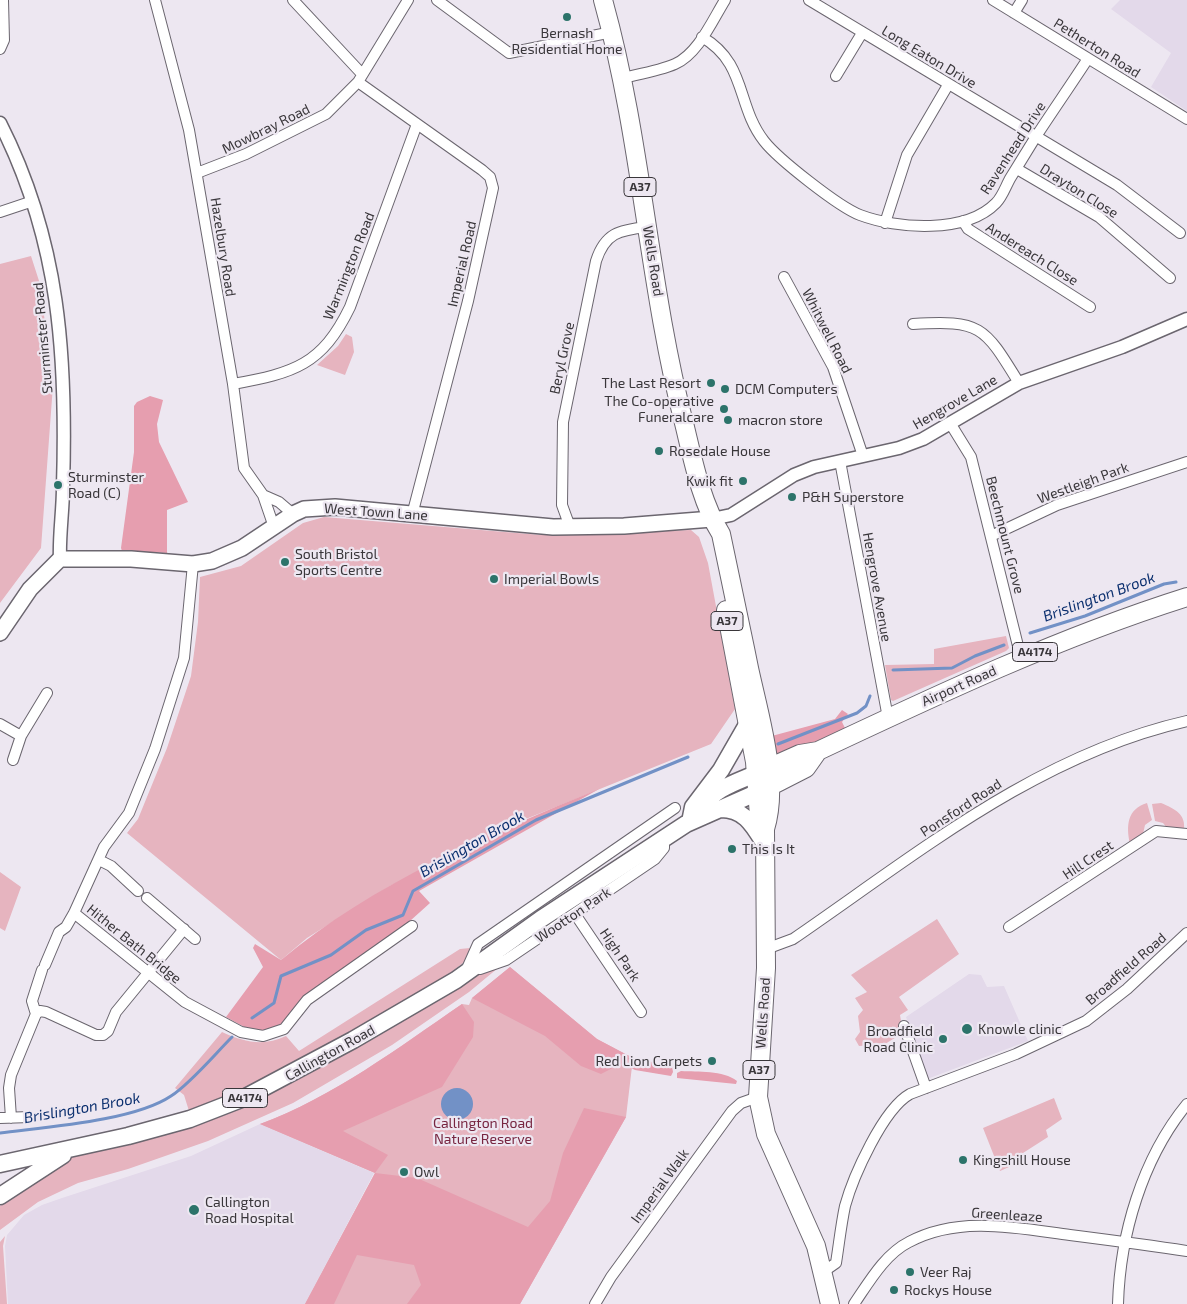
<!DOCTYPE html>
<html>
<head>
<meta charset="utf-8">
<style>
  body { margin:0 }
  canvas { display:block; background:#ede7f1 }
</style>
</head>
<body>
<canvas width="1187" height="1304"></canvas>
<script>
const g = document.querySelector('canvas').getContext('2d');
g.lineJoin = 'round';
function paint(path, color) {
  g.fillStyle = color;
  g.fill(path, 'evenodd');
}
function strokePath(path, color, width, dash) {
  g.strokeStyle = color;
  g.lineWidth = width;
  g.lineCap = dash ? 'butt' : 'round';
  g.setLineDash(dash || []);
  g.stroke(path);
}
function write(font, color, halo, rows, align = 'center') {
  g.font = font + ' "Exo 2",sans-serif';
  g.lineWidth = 4.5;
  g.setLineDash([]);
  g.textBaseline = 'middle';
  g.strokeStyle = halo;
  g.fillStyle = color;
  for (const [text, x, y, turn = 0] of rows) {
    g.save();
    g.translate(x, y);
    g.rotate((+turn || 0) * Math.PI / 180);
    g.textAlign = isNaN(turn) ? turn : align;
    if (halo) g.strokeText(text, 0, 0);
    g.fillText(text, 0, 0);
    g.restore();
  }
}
const built = new Path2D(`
  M1120 0H1187V111L1151 87 1171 53 1111 9Z
  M969 974 981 975 987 987 1004 986 1028 1041 927 1079 906 1017Z
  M260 1124 374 1173 305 1304H8L5 1246 7 1235 24 1215 42 1205 62 1198 191 1156Z`);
const green = new Path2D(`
  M31 256 40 284 53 385 41 548 0 603V264Z
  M346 334 352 337 354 352 345 375 317 365 338 346Z
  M324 517 541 535 691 530 699 537 708 563 735 709 711 744 511 825 390 886 307 938 281 960 127 833 138 819 167 748 191 676 198 622 200 577 241 566 303 523Z
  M1006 636 1009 648 1006 651 893 701 891 700 885 665 934 664V649Z
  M1147 803 1152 820 1145 825 1143 834 1130 844C1126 826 1127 809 1147 803Z
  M1161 803C1175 809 1186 814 1184 830L1168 829 1163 823 1155 821 1152 804Z
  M0 872 21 887 5 931 0 928Z
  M937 919 959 954 899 997 908 1010 900 1015 903 1033 885 1044 859 1046 855 1039 860 1032 858 1016 863 1010 855 998 867 992 851 975Z
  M470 948 464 962 448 975 354 1034 275 1077 189 1111 184 1095 175 1088 222 1032C244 1042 263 1047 286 1036L299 1051 460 949Z
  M510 967 597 1039 633 1058 626 1117 520 1304H305L375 1173 260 1124C333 1097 398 1048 462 1004L469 1005 472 998Z
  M498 968 469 992 392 1045 293 1103 208 1141 128 1169 78 1183 38 1202 0 1230V1206L61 1161 76 1154 171 1129 468 978Z
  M1054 1098 1062 1119 1046 1130 1048 1137 1023 1153 1025 1160 1000 1171 983 1128Z
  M5 1236 3 1246 7 1304H0V1242Z`);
const forest = new Path2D(`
  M150 396 163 400 157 424 159 442 188 502 167 510V553L122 551 121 548 134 452V406L137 402Z
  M842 710 848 714 842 722 845 728 806 746 771 757 768 737 835 719Z
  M599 789 419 891 430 903 410 921 302 998 284 1023 268 1031 250 1030 226 1017 263 967 253 948 255 944 281 960C373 883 489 834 599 789Z
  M510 967 597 1039 633 1058 672 1066 673 1072 671 1076 635 1070 631 1068 632 1058 601 1074 581 1066 545 1036 472 998Z
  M462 1004 474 1022 473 1037 442 1087 343 1131 388 1155 375 1173 417 1178 528 1227 550 1201 563 1153 584 1108 626 1117 520 1304H407L421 1285 414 1265 357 1255 334 1304H305L375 1173 260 1124C333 1097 398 1048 462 1004Z
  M681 1071C698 1072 723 1070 737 1081L736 1084 677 1078V1073Z`);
const water = new Path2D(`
  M441 1104a16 16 0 1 1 32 0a16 16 0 1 1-32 0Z`);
const stream = new Path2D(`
  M1030 633 1085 616 1164 584 1176 582
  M893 670 952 668 975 656 1004 645
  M778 744 857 713 866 706 870 696
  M252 1018 274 1003 281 976 331 955 366 930 403 915 413 891 536 820 688 757
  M0 1133C46 1127 134 1121 171 1096 190 1084 215 1054 232 1037`);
const minor = new Path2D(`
  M155 0 189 130 233 384 244 468 263 495 279 502 293 514
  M293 0 362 74
  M437 0 509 53 612 32
  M809 0 1117 185 1180 233
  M993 0 1187 119
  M1014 13 1022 0
  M702 37C747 63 736 105 764 141 778 159 839 207 860 215 897 229 966 234 996 203 1003 196 1006 185 1011 177 1019 164 1027 151 1035 138 1052 112 1070 86 1087 60
  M0 49 4 40 3 0
  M836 76 862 33
  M622 78C639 74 659 71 675 64 698 54 712 21 725 0
  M358 82 482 170 490 177 493 188 468 301 412 515
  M1017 169 1099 217 1170 278
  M197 173 246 154 326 114 358 82 408 0
  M0 212 33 201
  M963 221 968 229 1090 307
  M885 223 907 155 948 85
  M784 277 833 367 863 456
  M913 324C981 320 984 326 1019 383
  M233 384C294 373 322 365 350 307L417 124
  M950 423 971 457 1021 658
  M840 461 888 718
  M263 495 274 527
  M570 527 562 505 563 422 596 261C605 233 619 230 647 227
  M991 536 1057 505 1187 462
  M0 724 21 736
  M13 760 21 736 47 693
  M99 860 111 866 138 891
  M147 898 195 939
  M74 913 185 1002 241 1032 263 1036 284 1029 307 1000 412 926
  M575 914 641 1012
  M1009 927 1156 831 1187 834
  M766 949 793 939C917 854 1037 755 1187 721
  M45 965 59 932 66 927 74 913 104 847 129 813 155 749 184 658 193 564
  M480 969 506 960 655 859 664 848V837
  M465 973 478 944 675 808
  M36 1014 40 1011 46 1012 96 1035H103L108 1031 116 1012 184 929
  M904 1026 926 1088
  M0 1118 30 1117
  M11 1118 9 1088 11 1075 36 1014 32 1001 42 970
  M823 1272 836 1263C839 1244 841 1225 845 1206 853 1177 883 1109 910 1094L1016 1054 1086 1021 1127 989 1187 933
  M595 1304 611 1277 732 1111 741 1103 758 1097
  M854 1304C869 1282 885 1254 909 1242 959 1215 1018 1228 1070 1235 1109 1240 1148 1245 1187 1251
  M1118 1304C1120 1235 1142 1159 1187 1104`);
const tertiary = new Path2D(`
  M0 123C60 241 67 357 63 487 63 511 59 535 60 559
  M712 519 731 515 794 475 814 467 899 448 923 439 1019 383 1122 347 1187 319`);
const secondary = new Path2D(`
  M0 633 30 589 60 559H131L193 564 212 561 242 548 293 514 304 509 335 507 553 527 624 526 712 519`);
const primary = new Path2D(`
  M703 807C713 789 737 782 755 774
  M721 809C746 809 754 827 766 846
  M690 822 693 807 721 770 748 723
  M0 1164 128 1136 190 1119 244 1098 353 1040 456 980 541 919 686 824 756 793
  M0 1196 63 1155`);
const trunk = new Path2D(`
  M603 0C642 139 648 284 684 423 693 460 701 502 721 534 730 578 740 623 749 668 759 715 780 781 765 829L766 968 758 1097 766 1134 816 1246 830 1304
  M726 610 755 762 759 816 765 829
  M755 774 800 754 818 751C939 694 1060 637 1187 597
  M761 791 806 768 818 751`);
const markers = [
  [567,17,5,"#2c736a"],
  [711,383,5,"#2c736a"],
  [725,389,5,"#2c736a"],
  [724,409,5,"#2c736a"],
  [728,420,5,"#2c736a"],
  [659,451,5,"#2c736a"],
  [743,481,5,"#2c736a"],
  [58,485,5,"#2c736a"],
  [792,497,5,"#2c736a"],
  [285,562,5,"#2c736a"],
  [494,579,5,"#2c736a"],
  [732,849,5,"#2c736a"],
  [967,1029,6,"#2c736a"],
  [943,1039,5,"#2c736a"],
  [712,1061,5,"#2c736a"],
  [963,1160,5,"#2c736a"],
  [404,1172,5,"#2c736a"],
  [194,1210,6,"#2c736a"],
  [910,1272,5,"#2c736a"],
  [894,1290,5,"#2c736a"]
];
const shields = [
  [640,187,32],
  [727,621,32],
  [1035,652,45],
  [759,1070,32],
  [245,1098,45]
];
const shieldNames = [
  ["A37",640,187],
  ["A37",727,621],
  ["A4174",1035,652],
  ["A37",759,1070],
  ["A4174",245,1098]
];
const poiNames = [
  ["Bernash",567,33,"center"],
  ["Residential Home",567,49,"center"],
  ["The Last Resort",701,383,"right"],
  ["DCM Computers",735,389],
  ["The Co-operative",714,401,"right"],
  ["Funeralcare",714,417,"right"],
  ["macron store",738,420],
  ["Rosedale House",669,451],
  ["Sturminster",68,477],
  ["Road (C)",68,493],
  ["Kwik fit",733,481,"right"],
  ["P&H Superstore",802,497],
  ["South Bristol",295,554],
  ["Sports Centre",295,570],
  ["Imperial Bowls",504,579],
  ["This Is It",742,849],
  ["Knowle clinic",978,1029],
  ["Broadfield",933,1031,"right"],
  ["Road Clinic",933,1047,"right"],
  ["Red Lion Carpets",702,1061,"right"],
  ["Kingshill House",973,1160],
  ["Owl",414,1172],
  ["Callington",205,1202],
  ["Road Hospital",205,1218],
  ["Veer Raj",920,1272],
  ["Rockys House",904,1290]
];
const streetNames = [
  ["Petherton Road",1097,48,32],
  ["Long Eaton Drive",929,57,31],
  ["Mowbray Road",266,129,-26],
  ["Ravenhead Drive",1013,148,-57],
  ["Drayton Close",1079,191,32],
  ["Hazelbury Road",223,247,81],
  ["Andereach Close",1032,254,32],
  ["Wells Road",653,261,81],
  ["Imperial Road",462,264,-77],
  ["Warmington Road",349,266,-68],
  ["Whitwell Road",827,331,63],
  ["Sturminster Road",43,338,-95],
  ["Beryl Grove",562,358,-78],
  ["Hengrove Lane",955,402,-30],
  ["Westleigh Park",1083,483,-20],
  ["West Town Lane",376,512,4],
  ["Beechmount Grove",1005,535,76],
  ["Hengrove Avenue",877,587,80],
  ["Airport Road",959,686,-24],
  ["Ponsford Road",961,808,-33],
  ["Hill Crest",1088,860,-34],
  ["Wootton Park",573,915,-34],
  ["Hither Bath Bridge",134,944,39],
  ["High Park",620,955,56],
  ["Broadfield Road",1126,969,-41],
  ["Wells Road",763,1013,-86],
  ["Callington Road",330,1053,-29],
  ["Imperial Walk",660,1186,-54],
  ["Greenleaze",1007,1215,4]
];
const parkNames = [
  ["Callington Road",483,1123],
  ["Nature Reserve",483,1139]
];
const waterNames = [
  ["Brislington Brook",1099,597,-20],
  ["Brislington Brook",472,844,-30],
  ["Brislington Brook",82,1108,-10]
];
paint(built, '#e3d9ea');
paint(green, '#e6b4bf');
paint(forest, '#e69eaf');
paint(water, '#7291c6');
strokePath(stream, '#7291c6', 3);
strokePath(minor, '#6b666f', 12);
strokePath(tertiary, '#6b666f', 15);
strokePath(secondary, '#6b666f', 18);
strokePath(primary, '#6b666f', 19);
strokePath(trunk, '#6b666f', 20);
strokePath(minor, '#fff', 10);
strokePath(tertiary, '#fff', 12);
strokePath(secondary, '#fff', 15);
strokePath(primary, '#fff', 16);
strokePath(trunk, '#fff', 18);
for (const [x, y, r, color] of markers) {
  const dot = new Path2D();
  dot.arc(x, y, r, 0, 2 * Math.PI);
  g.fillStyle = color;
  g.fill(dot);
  strokePath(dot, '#ede7f1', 2);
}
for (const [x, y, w] of shields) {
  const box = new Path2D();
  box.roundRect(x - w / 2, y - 9.5, w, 19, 4);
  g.fillStyle = '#ede7f1';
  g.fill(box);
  strokePath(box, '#39363a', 1);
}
write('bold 12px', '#39363a', null, shieldNames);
write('14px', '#39363a', '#ede7f1', poiNames, 'left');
write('14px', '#39363a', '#ede7f1', streetNames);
write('14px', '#772540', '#ede7f1', parkNames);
write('italic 15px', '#0c306f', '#ede7f1', waterNames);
</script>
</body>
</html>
